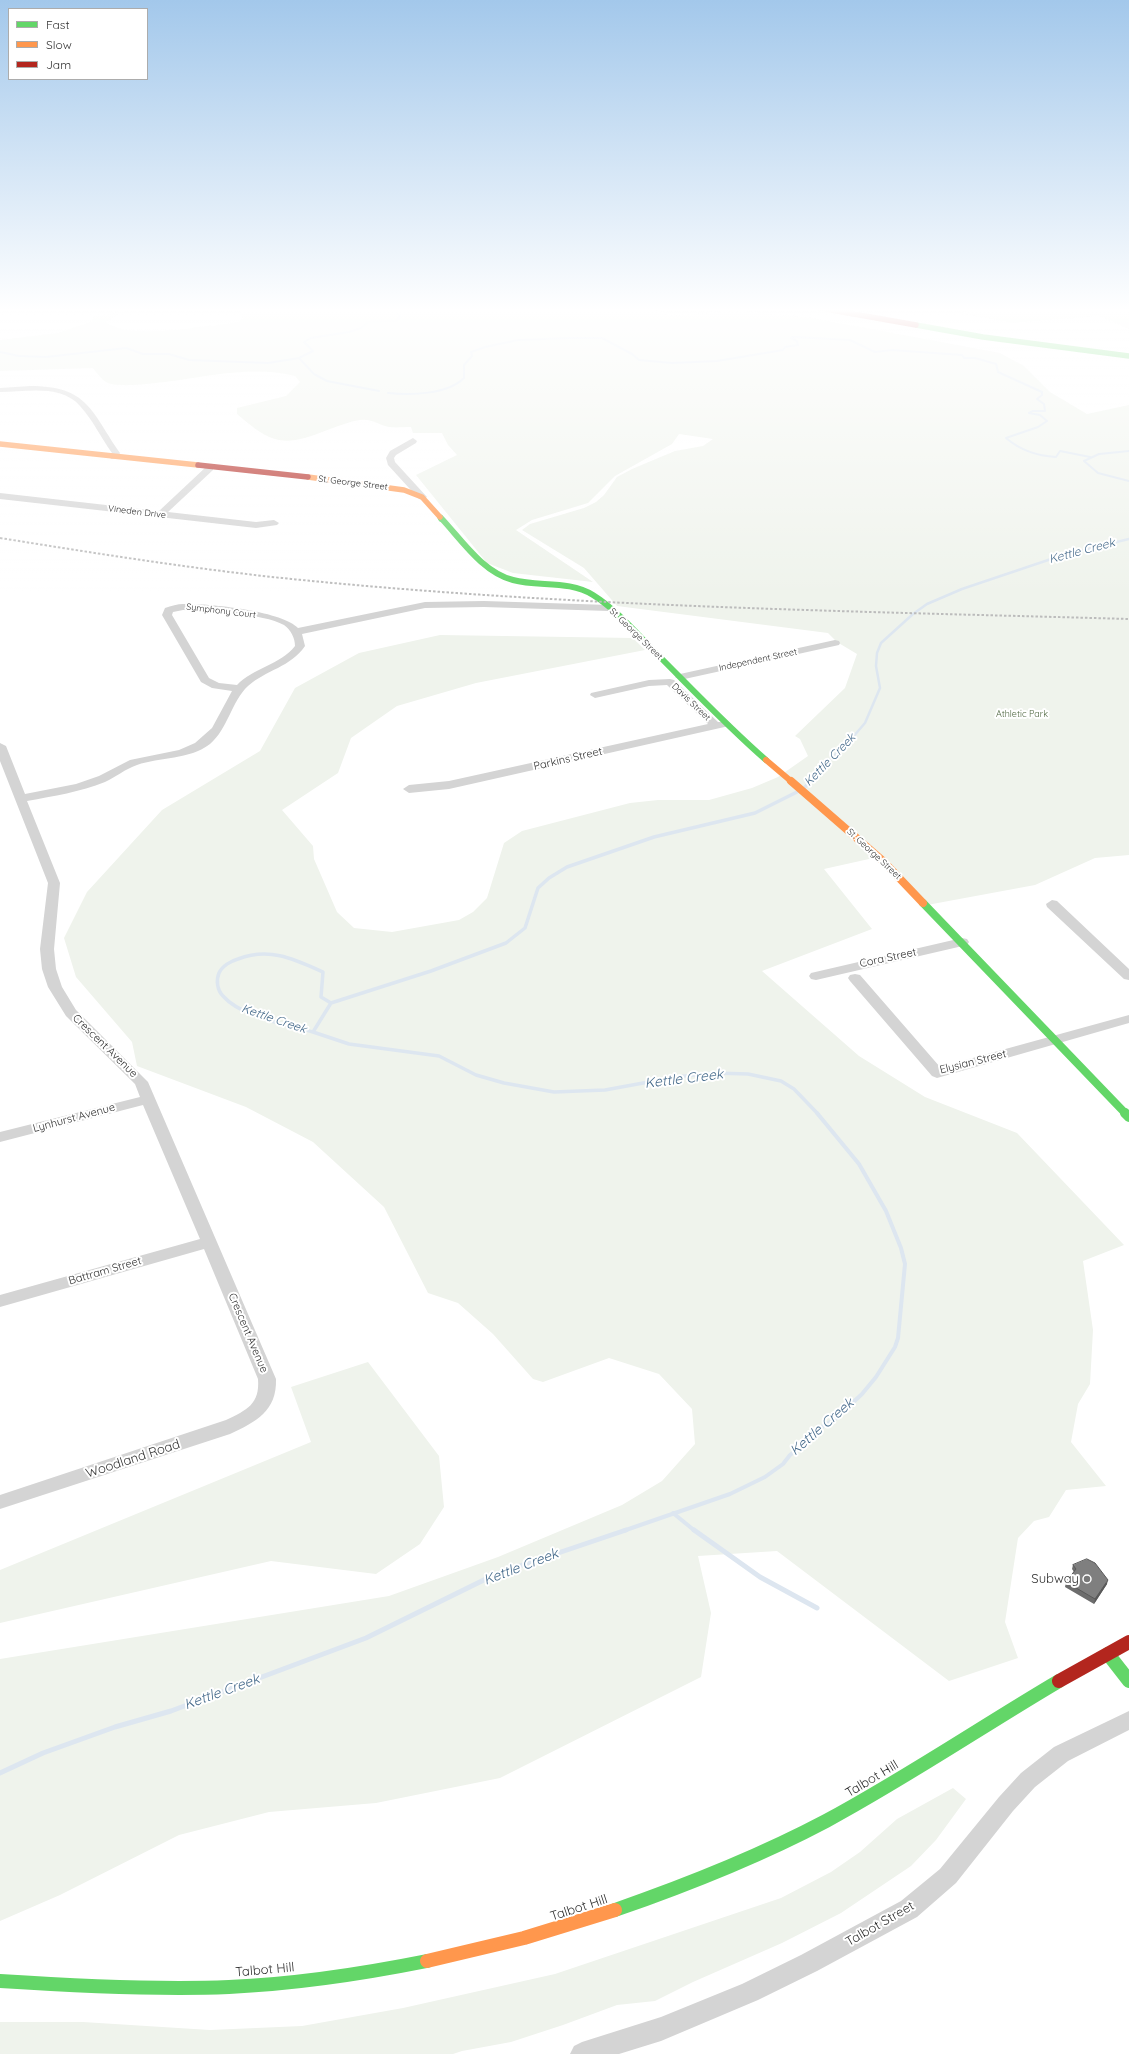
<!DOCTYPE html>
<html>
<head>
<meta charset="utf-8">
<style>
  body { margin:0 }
  #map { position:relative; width:1129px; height:2054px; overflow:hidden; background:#fff; font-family:Quicksand,sans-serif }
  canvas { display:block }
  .legend { position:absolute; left:8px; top:8px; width:140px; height:72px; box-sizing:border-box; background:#fff; border:1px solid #acacac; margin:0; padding:5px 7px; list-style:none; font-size:12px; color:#303030 }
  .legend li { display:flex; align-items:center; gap:8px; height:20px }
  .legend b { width:20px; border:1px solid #acacac }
</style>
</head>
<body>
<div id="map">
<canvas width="1129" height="2054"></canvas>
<ul class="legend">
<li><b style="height:5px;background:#63d668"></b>Fast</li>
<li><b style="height:5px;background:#ff974d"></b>Slow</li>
<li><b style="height:5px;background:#b3261e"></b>Jam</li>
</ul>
</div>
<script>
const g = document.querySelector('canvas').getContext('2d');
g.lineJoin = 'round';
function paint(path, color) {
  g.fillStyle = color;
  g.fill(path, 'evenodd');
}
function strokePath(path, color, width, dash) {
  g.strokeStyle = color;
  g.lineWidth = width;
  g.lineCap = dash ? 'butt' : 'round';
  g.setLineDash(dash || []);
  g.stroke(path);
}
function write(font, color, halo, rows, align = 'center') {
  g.font = font + ' Quicksand,sans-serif';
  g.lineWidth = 4;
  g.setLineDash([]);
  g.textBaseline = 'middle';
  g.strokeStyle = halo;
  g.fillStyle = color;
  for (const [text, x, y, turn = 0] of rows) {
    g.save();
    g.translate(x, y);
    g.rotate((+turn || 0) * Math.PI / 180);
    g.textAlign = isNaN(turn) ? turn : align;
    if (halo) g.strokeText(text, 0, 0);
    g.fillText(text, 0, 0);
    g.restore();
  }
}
const green = new Path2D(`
  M238 308H651L670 316 734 311 807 317 1000 353 1024 366 1050 392 1087 414 1129 405V855L1095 858 1035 885 927 905 878 857 824 869 872 929 762 971 859 1056 925 1097 1017 1133 1124 1245 1083 1261 1093 1330 1090 1384 1078 1404 1071 1442 1106 1486 1066 1490 1049 1517 1034 1521 1018 1538 1005 1622 1018 1658 949 1681 777 1551 698 1556 711 1613 701 1677 500 1778 376 1803 269 1812 179 1835 60 1895 0 1921V1659L389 1596 498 1557 622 1505 662 1481 695 1444 692 1409 659 1374 609 1358 543 1382 533 1379 493 1334 458 1303 428 1293 384 1207 313 1142 246 1107 137 1066 132 1042 76 977 64 938 87 892 162 810 260 751 295 688 359 653 440 635 633 638 645 650 476 683 397 706 351 738 338 773 282 810 313 846 314 859 337 912 354 928 392 932 459 920 473 912 487 898 504 843 522 831 630 803 658 800H709L752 788 778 777 808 756 800 739 795 736 845 688 857 654 837 642 828 633 617 606 584 568 522 530 530 524 584 508 596 502 604 495 617 477 632 469 675 451 703 446 713 439 679 434 672 444 615 476 588 503 532 520 516 530 593 582 513 573 487 563 416 475 457 455 448 445 442 433H413L411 427C404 427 396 428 389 427 379 425 371 418 360 420 333 424 301 447 275 439 261 435 248 423 237 414V408L286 396 300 382 295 376C273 370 250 371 228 373 206 375 121 392 106 382 101 379 97 373 93 368L0 371V340L58 333 92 321 93 317 124 311 106 322C126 341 207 325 235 323L243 319 240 315 242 313Z
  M967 308H1129V329L1099 316 1013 323 964 314Z
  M368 1362 439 1456 444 1507 420 1544 376 1574 271 1561 0 1623V1570L311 1442 291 1387Z
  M953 1788 966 1799 936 1840 911 1866 841 1913 782 1943 693 1982 655 2001 617 2005 563 2025 511 2042 462 2051 453 2054H0V2022H83L210 2030 302 2026 403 2008 555 1974 781 1898 831 1872 860 1852 897 1819Z`);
const streamFar4 = new Path2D(`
  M0 352 19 356 46 357 126 348 143 354H169L189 360 268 363 299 358 313 351 304 342 311 338 349 332 361 328 368 322 397 321 400 316 393 310 396 308
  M299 358 314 374 327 381 379 391
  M388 393C410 395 447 395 464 378V365L472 356 471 352 485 347 518 340 571 338H602L632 354 639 360 672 363 717 361 783 350 785 347 798 345 797 341 791 338 793 337 850 340 875 352 892 350 962 355 964 358H975L996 364 998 372 1042 392V395L1037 399 1044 404 1045 411H1033L1029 413 1040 415 1047 421 1038 427 1006 438C1020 450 1038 456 1056 457L1060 451 1090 457
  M1129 451 1099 454 1084 461 1098 473 1129 481`);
const streamFar3 = new Path2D(`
  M810 782 823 766 846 745 865 723 880 688 876 666 877 653 881 643 913 614 927 604 962 589 1063 555 1129 539`);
const streamFar2 = new Path2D(`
  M803 789 811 781
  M797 792 755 813 654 837 567 867 549 878 538 888 525 928 506 943 431 971 331 1003 313 1032 349 1044 439 1056 476 1075 504 1083 554 1092 605 1090 676 1077 714 1073 748 1074 781 1081 794 1089 818 1114
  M313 1032C287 1025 241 1017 223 996 217 990 216 980 219 973 222 966 231 961 238 959 270 947 294 959 323 972L321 997 331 1003`);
const streamFar1 = new Path2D(`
  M673 1513 695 1531
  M623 1531 730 1494 765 1477 783 1464 790 1455 807 1442 823 1426 834 1420 862 1394 876 1377 895 1347 898 1338 905 1264 901 1248 886 1211 859 1164 817 1113`);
const stream = new Path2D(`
  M694 1530 760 1577 817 1608
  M0 1773 43 1753 115 1727 171 1711 366 1638 496 1574 626 1530`);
const street = new Path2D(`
  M30 386C88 386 91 411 120 453L117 459H111L110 457 112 453C101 438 93 420 80 406 61 384 26 392 0 392V388Z
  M413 438 417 441 416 443 396 455 394 458 395 462 427 497 422 500 419 499 388 465 386 458 390 451Z
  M210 465 213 466V470L168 512 256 522 274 520 279 523 277 525 256 528 0 499V493L159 511 207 466Z
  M484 601 609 605 614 608 609 611 484 607 425 608 302 634 305 646C291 667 266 670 248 686 231 702 228 729 210 744 189 760 160 757 137 765 125 769 116 777 105 782 80 792 54 796 27 801L60 883 54 949 56 969 62 987 76 1010 148 1082 276 1379C277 1411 256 1422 230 1434L0 1509V1495L226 1420C247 1410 260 1404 258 1379L204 1249 0 1307V1295L200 1239 143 1105 0 1142V1132L140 1097 135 1084 66 1016 48 987 42 969 40 949 48 883 0 761V743L6 746 25 794 76 784 99 776 130 760 179 750 195 743 212 728 232 691 212 688 201 682 162 615 165 608C171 606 178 604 183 604 207 603 283 611 298 628L425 602ZM183 610C208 612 263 613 284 625 291 630 295 638 295 646 280 665 253 668 237 685L219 683 209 678 172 615 173 612Z
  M835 640 839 641 840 643 839 645 680 680 675 677 680 674Z
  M670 679 674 680 718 722H729L731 724 729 726 449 789 409 793 403 789 409 785 449 781 708 724 667 685 649 686 595 698 590 695 591 693 649 680Z
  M1052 900 1057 901 1129 969V980L1124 979 1047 907 1046 904Z
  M962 938 967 939 969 942 967 945 816 980 811 979 809 976 811 973Z
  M855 974 860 975 940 1067 1129 1015V1023L937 1078 932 1076 850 981 848 978 850 975Z
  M1129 1711V1730L1068 1761 1035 1787 1013 1811 956 1883 917 1917 817 1971 758 2000 661 2041 619 2054H570L574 2046 582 2042 661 2017 742 1984 801 1955 901 1901 940 1869 999 1797 1021 1773 1054 1747Z`);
const fastFar4 = new Path2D(`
  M916 325 983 337 1129 356
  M440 517 441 519`);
const fastFar3 = new Path2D(`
  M441 518C461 539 482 572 513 580 539 587 569 580 593 595 617 610 637 634 657 654 693 690 728 727 766 760`);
const fastFar2 = new Path2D(`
  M923 903 1126 1114`);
const fastFar1 = new Path2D(`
  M1125 1113 1129 1117`);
const fast = new Path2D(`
  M1108 1654 1129 1681
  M615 1910C687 1885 758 1857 826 1821 906 1778 981 1727 1059 1681
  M0 1981C76 1986 153 1990 229 1987 296 1984 362 1974 427 1961`);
const slowFar3 = new Path2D(`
  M0 444 198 465
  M308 477 404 490 422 497 440 517`);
const slowFar2 = new Path2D(`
  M766 760 792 782`);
const slowFar1 = new Path2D(`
  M791 781 883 861 923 903`);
const slow = new Path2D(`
  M427 1961 524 1938 615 1910`);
const jamFar1 = new Path2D(`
  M820 308 916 325
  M198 465 308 477`);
const jam = new Path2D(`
  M1059 1681 1129 1642`);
const rail = new Path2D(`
  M0 538C94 553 187 568 282 578 563 607 846 611 1129 619`);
const wall = new Path2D(`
  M1073 1565 1107 1584 1094 1604 1065 1587 1066 1582 1074 1572 1072 1569Z`);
const shadedWall = new Path2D(`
  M1108 1580 1107 1584 1094 1604 1095 1599Z`);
const building = new Path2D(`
  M1087 1559 1095 1563 1108 1580 1095 1599 1066 1582 1076 1569 1073 1565Z`);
const markers = [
  [1087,1579,4,"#787878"]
];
const farStreetnames = [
  ["St. George Street",353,483,7],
  ["Vineden Drive",137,512,7],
  ["Symphony Court",221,611,7],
  ["St. George Street",636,634,44],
  ["Independent Street",758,660,-12],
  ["Davis Street",691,702,44],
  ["St. George Street",874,854,43]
];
const farParknames = [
  ["Athletic Park",1022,714]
];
const streetNames = [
  ["Parkins Street",568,759,-13],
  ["Cora Street",888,958,-12],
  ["Crescent Avenue",105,1046,44],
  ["Elysian Street",973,1062,-14],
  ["Lynhurst Avenue",74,1118,-15],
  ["Battram Street",105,1271,-16],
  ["Crescent Avenue",248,1333,67]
];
const waterNames = [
  ["Kettle Creek",1082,551,-15],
  ["Kettle Creek",830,760,-46],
  ["Kettle Creek",274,1019,19]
];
const nearStreetnames = [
  ["Woodland Road",133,1459,-18],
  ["Talbot Hill",872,1779,-31],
  ["Talbot Hill",579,1908,-18],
  ["Talbot Street",880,1924,-30],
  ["Talbot Hill",265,1970,-5]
];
const nearPoinames = [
  ["Subway",1079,1579]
];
const nearWaternames = [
  ["Kettle Creek",684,1079,-7],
  ["Kettle Creek",822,1427,-41],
  ["Kettle Creek",521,1567,-21],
  ["Kettle Creek",222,1692,-20]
];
paint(green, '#eff3ec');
strokePath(streamFar4, '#dde6f0', 2);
strokePath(streamFar3, '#dde6f0', 2.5);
strokePath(streamFar2, '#dde6f0', 3.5);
strokePath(streamFar1, '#dde6f0', 4);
strokePath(stream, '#dde6f0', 5);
paint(street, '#d4d4d4');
strokePath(fastFar4, '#63d668', 5.5);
strokePath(fastFar3, '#63d668', 6);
strokePath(fastFar2, '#63d668', 8);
strokePath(fastFar1, '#63d668', 10);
strokePath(fast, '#63d668', 14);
strokePath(slowFar3, '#ff974d', 5.5);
strokePath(slowFar2, '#ff974d', 6);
strokePath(slowFar1, '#ff974d', 8);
strokePath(slow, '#ff974d', 14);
strokePath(jamFar1, '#b3261e', 5.5);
strokePath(jam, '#b3261e', 14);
strokePath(rail, '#bcbcbc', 2, [2.5, 2]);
paint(wall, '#6d6d6d');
paint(shadedWall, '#595959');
paint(building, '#7f7f7f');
strokePath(building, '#595959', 1);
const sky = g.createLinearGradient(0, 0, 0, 596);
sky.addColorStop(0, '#a3c8eb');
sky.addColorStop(0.52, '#fff');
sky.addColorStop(1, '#ffffff00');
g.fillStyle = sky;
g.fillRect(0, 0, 1129, 596);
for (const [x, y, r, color] of markers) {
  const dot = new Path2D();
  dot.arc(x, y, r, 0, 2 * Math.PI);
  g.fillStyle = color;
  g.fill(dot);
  strokePath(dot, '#fff', 1.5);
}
write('9px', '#303030', '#fff', farStreetnames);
write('9px', '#506842', '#fff', farParknames);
write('11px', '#303030', '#fff', streetNames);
write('italic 12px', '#456a8b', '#fff', waterNames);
write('13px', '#303030', '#fff', nearStreetnames);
write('13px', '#303030', '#fff', nearPoinames, 'right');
write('italic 14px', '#456a8b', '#fff', nearWaternames);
</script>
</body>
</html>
